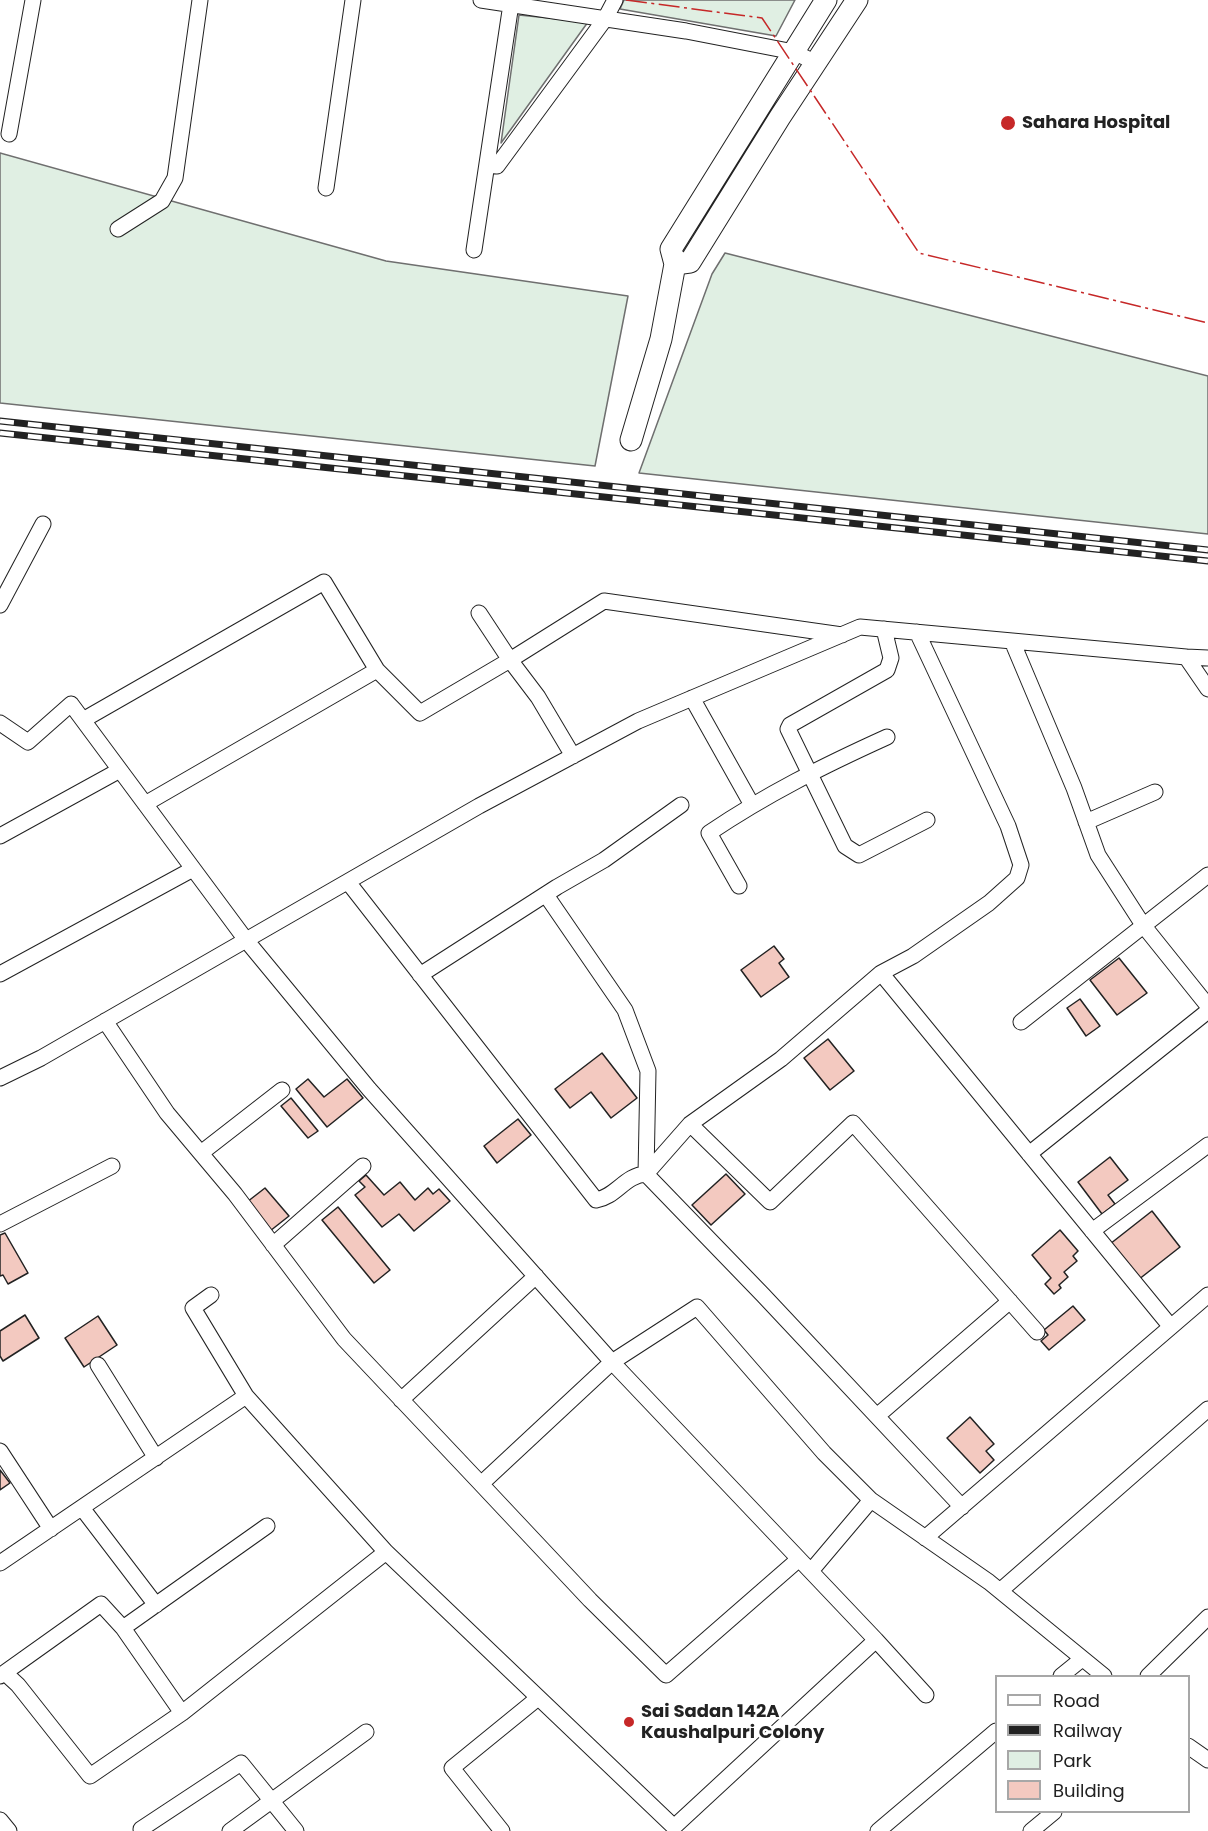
<!DOCTYPE html>
<html>
<head>
<meta charset="utf-8">
<style>
  body { margin:0 }
  #map { position:relative; width:1208px; height:1831px; overflow:hidden; background:#fff; font-family:Poppins,sans-serif }
  canvas { display:block }
  .legend { position:absolute; left:995px; top:1675px; width:195px; height:138px; box-sizing:border-box; background:#fff; border:2px solid #a7a7a7; margin:0; padding:8px 10px; list-style:none; font-size:18px; color:#222 }
  .legend li { display:flex; align-items:center; gap:12px; height:30px }
  .legend b { width:30px; border:2px solid #a7a7a7 }
</style>
</head>
<body>
<div id="map">
<canvas width="1208" height="1831"></canvas>
<ul class="legend">
<li><b style="height:8px;background:#fff"></b>Road</li>
<li><b style="height:8px;background:#222"></b>Railway</li>
<li><b style="height:16px;background:#e0efe3"></b>Park</li>
<li><b style="height:16px;background:#f3c9c0"></b>Building</li>
</ul>
</div>
<script>
const g = document.querySelector('canvas').getContext('2d');
g.lineJoin = 'round';
function paint(path, color) {
  g.fillStyle = color;
  g.fill(path, 'evenodd');
}
function strokePath(path, color, width, dash) {
  g.strokeStyle = color;
  g.lineWidth = width;
  g.lineCap = dash ? 'butt' : 'round';
  g.setLineDash(dash || []);
  g.stroke(path);
}
function write(font, color, halo, rows, align = 'center') {
  g.font = font + ' Poppins,sans-serif';
  g.lineWidth = 4.5;
  g.setLineDash([]);
  g.textBaseline = 'middle';
  g.strokeStyle = halo;
  g.fillStyle = color;
  for (const [text, x, y, turn = 0] of rows) {
    g.save();
    g.translate(x, y);
    g.rotate((+turn || 0) * Math.PI / 180);
    g.textAlign = isNaN(turn) ? turn : align;
    if (halo) g.strokeText(text, 0, 0);
    g.fillText(text, 0, 0);
    g.restore();
  }
}
const green = new Path2D(`
  M624 0H795L776 36 620 9Z
  M519 15 588 22 501 143Z
  M0 153 386 261 628 296 595 466 0 403Z
  M725 253 1208 376V534L639 473 712 274Z`);
const building = new Path2D(`
  M774 946 784 959 779 963 789 977 761 997 741 970Z
  M1119 958 1147 993 1117 1015 1090 980Z
  M1080 999 1100 1026 1086 1036 1067 1008Z
  M828 1039 854 1071 830 1090 804 1058Z
  M602 1053 637 1098 611 1118 591 1092 570 1108 555 1089Z
  M308 1079 324 1097 347 1079 363 1098 327 1127 296 1089Z
  M291 1098 318 1131 308 1138 281 1106Z
  M518 1119 531 1135 497 1163 484 1146Z
  M1110 1157 1128 1180 1108 1195 1115 1204 1102 1214 1078 1182Z
  M726 1174 745 1194 711 1225 692 1205Z
  M366 1175 384 1195 400 1182 415 1200 428 1188 433 1194 439 1189 450 1201 414 1231 399 1214 382 1227 355 1195 365 1187 359 1181Z
  M265 1188 289 1216 270 1231 247 1202Z
  M338 1207 390 1270 374 1283 322 1220Z
  M1152 1211 1180 1247 1138 1280 1110 1244Z
  M1060 1230 1078 1251 1073 1256 1077 1261 1064 1272 1068 1277 1059 1285 1061 1288 1054 1294 1045 1284 1051 1278 1032 1255Z
  M5 1233 28 1273 8 1284 3 1275 0 1276V1235Z
  M1073 1306 1085 1320 1049 1350 1041 1341 1048 1335 1044 1330Z
  M25 1315 39 1338 3 1361 0 1356V1331Z
  M98 1316 117 1345 84 1367 65 1338Z
  M970 1417 994 1444 986 1451 994 1460 980 1473 947 1438Z
  M0 1470 10 1483 0 1490Z`);
const street = new Path2D(`
  M481 0 686 31 794 52 816 63
  M9 134 33 0
  M487 165 497 166 605 19 615 0
  M326 188 353 0
  M118 229 162 201 175 178 200 0
  M474 250 511 4
  M0 605 43 524
  M479 613 510 660 538 697 573 756
  M884 629 891 658 887 670 790 725 788 729 845 846 859 855 927 820
  M1012 641 1074 788 1098 855 1143 925 1208 1006
  M1186 657 1208 658
  M692 698 752 805
  M83 720 324 582 377 670 420 713 510 660 604 601 842 635
  M0 723 28 742 71 704 246 940 369 1089 612 1362 876 1640 674 1827 386 1552 246 1396 0 1563
  M145 804 377 670
  M1086 822 1155 792
  M0 836 120 770
  M348 882 596 1200C616 1197 625 1175 646 1174L763 1295 962 1507
  M739 886 709 833C767 794 823 766 887 737
  M546 895 625 1010 648 1071 646 1174 690 1124 781 1059 881 973 913 956 989 903 1017 878 1021 865 1008 826 917 632
  M881 973 1171 1327
  M0 974 193 869
  M420 975 557 887 604 860 681 805
  M105 1021 167 1113 235 1194 344 1339 481 1484 612 1362 697 1307 824 1453 871 1500
  M1021 1022 1208 875
  M0 1078 41 1058 479 806 638 721 860 627 1186 657 1208 689
  M690 1124 770 1202 853 1123 1037 1332
  M201 1153 282 1090
  M1029 1154 1208 1011
  M0 1224 112 1166
  M1092 1231 1208 1145
  M273 1245 363 1166
  M211 1295 193 1308 246 1396
  M98 1365 156 1458
  M401 1400 536 1276
  M877 1416 1010 1301
  M0 1451 51 1529
  M481 1484 590 1600 666 1675 799 1559
  M82 1508 156 1605
  M925 1538 1208 1295
  M811 1571 871 1500 989 1582 1104 1676
  M1000 1591 1208 1409
  M123 1628 182 1713
  M876 1640 926 1695
  M5 1673 18 1685 90 1776 182 1713 386 1552
  M0 1676 101 1604 123 1628 267 1526
  M1061 1676 1082 1659
  M1148 1676 1208 1617
  M1188 1746 1208 1760
  M0 1820 9 1831
  M143 1831 141 1829 241 1763 296 1831
  M230 1831 366 1732
  M502 1831 452 1768 538 1698
  M878 1831 996 1731
  M1031 1831 1054 1812`);
const secondary = new Path2D(`
  M675 264 690 262 780 117 857 0
  M631 440 661 339 675 264 671 249 826 0`);
const rail = new Path2D(`
  M0 421 1208 550
  M0 433 1208 561`);
const power = new Path2D(`
  M626 0 762 18 919 253 1208 323`);
const markers = [
  [1008,123,8,"#c62828"],
  [629,1722,6,"#c62828"]
];
const poiNames = [
  ["Sahara Hospital",1022,123],
  ["Sai Sadan 142A",641,1712],
  ["Kaushalpuri Colony",641,1733]
];
paint(green, '#e0efe3');
strokePath(green, '#6f6f6f', 1.5);
paint(building, '#f3c9c0');
strokePath(building, '#222', 1.5);
strokePath(street, '#222', 17);
strokePath(secondary, '#222', 23);
strokePath(street, '#fff', 15);
strokePath(secondary, '#fff', 21);
strokePath(rail, '#222', 7);
strokePath(rail, '#fff', 4.5, [14]);
strokePath(power, '#c62828', 1.5, [21, 4.5, 3, 4.5]);
for (const [x, y, r, color] of markers) {
  const dot = new Path2D();
  dot.arc(x, y, r, 0, 2 * Math.PI);
  g.fillStyle = color;
  g.fill(dot);
  strokePath(dot, '#fff', 2);
}
write('bold 18px', '#222', '#fff', poiNames, 'left');
</script>
</body>
</html>
